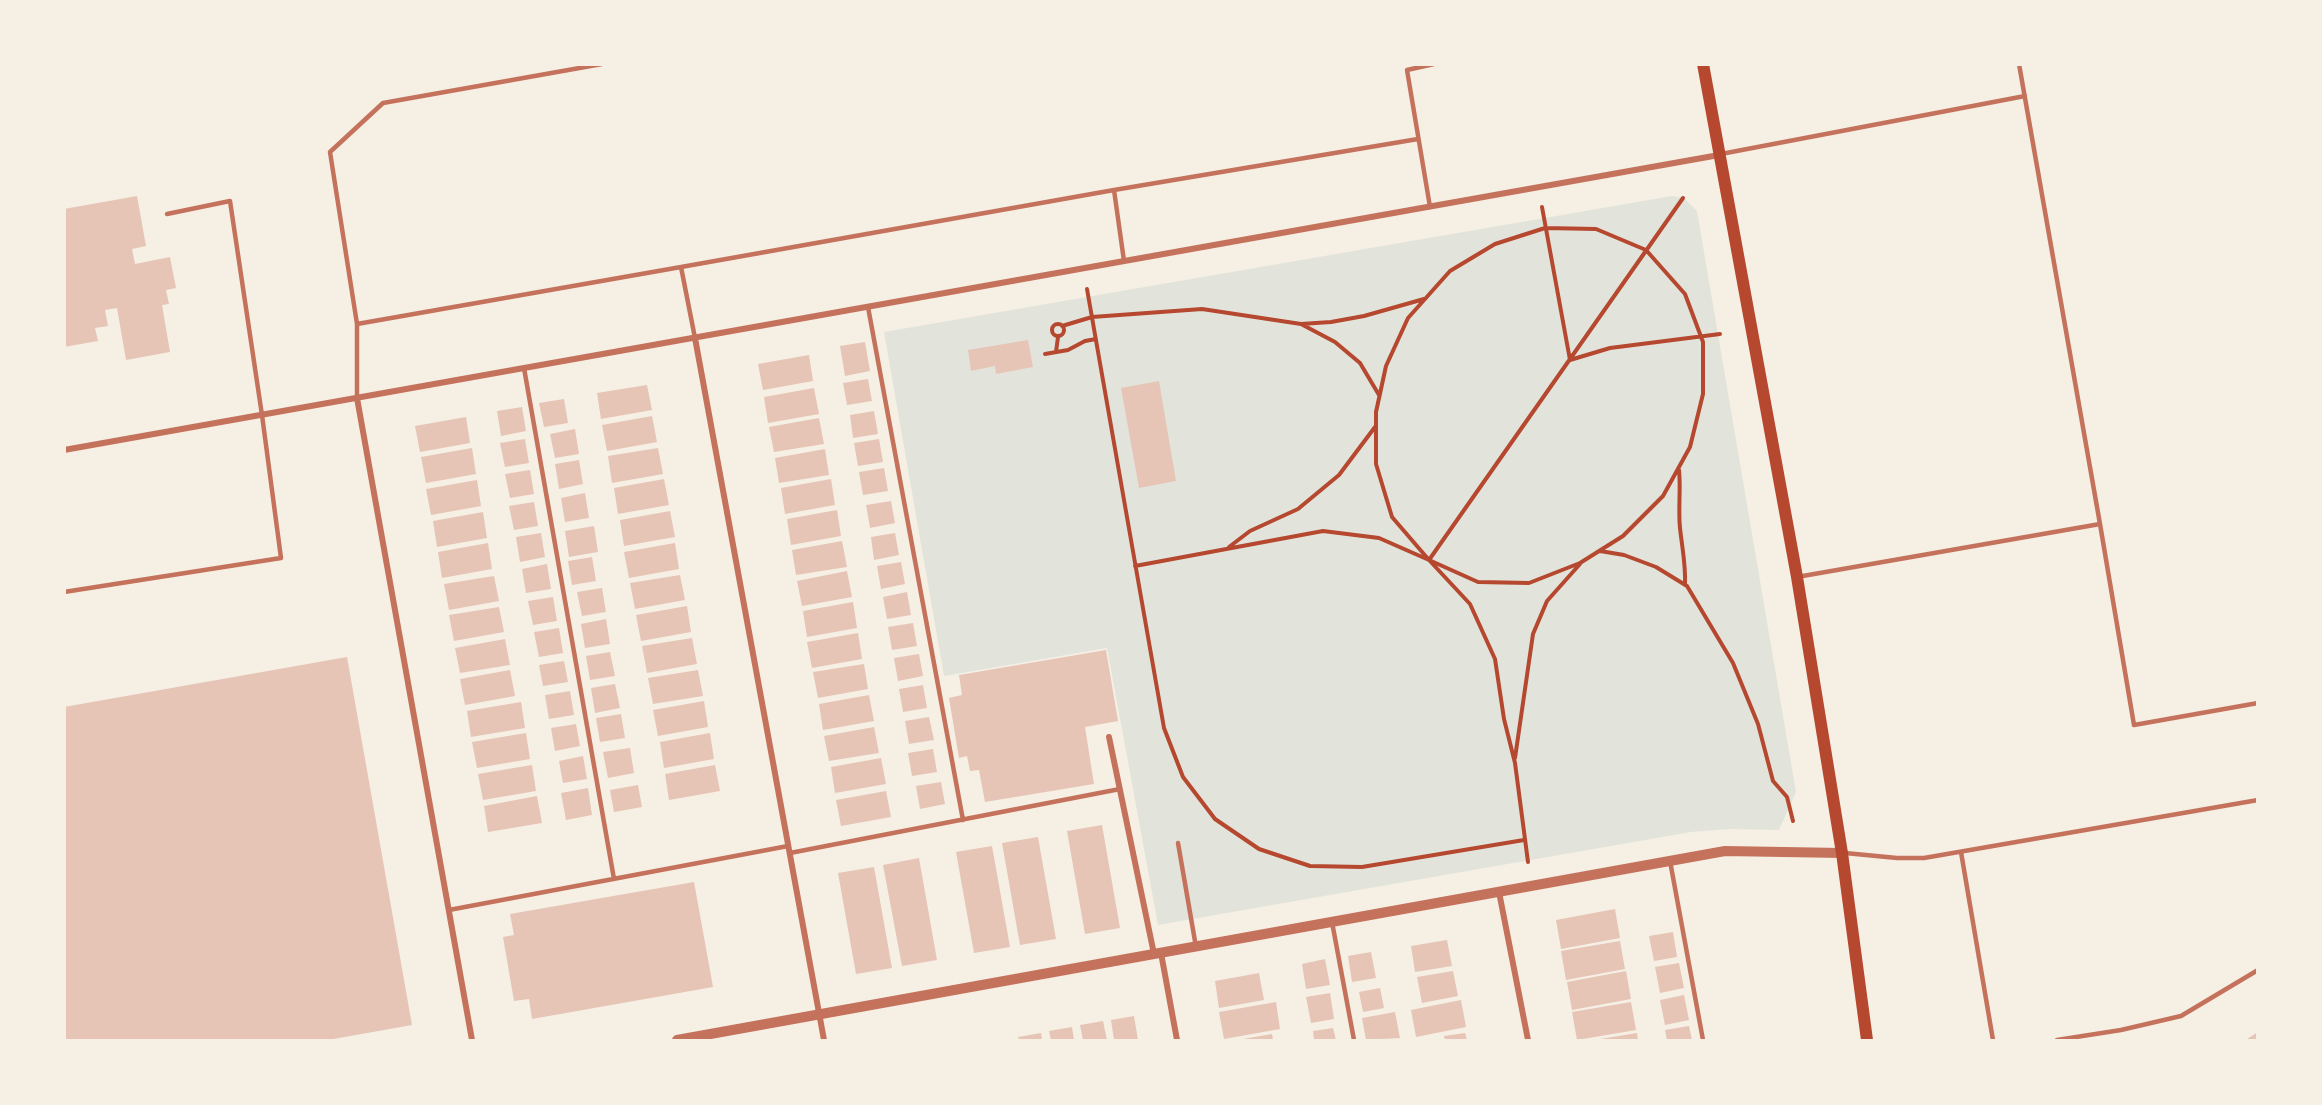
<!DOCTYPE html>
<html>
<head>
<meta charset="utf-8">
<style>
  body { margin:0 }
  #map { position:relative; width:2322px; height:1105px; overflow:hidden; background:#f6efe4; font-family:Jost,sans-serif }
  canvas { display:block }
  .frame { position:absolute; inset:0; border:66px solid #f6efe4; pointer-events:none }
</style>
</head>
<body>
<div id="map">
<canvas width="2322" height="1105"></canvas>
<div class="frame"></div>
</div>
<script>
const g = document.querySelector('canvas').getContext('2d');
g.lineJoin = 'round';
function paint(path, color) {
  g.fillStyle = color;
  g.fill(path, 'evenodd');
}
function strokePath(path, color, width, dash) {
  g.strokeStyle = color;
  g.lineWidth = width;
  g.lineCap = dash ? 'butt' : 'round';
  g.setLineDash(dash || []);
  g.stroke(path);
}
const green = new Path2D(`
  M1672 196 1684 198 1697 211 1796 792 1779 830 1730 829 1691 832 1158 925 1107 648 944 676 884 332Z`);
const building = new Path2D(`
  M137 196 146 246 132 249 135 264 170 257 176 288 166 290 169 304 162 305 170 352 126 360 117 308 105 310 108 326 95 328 98 341 64 347V209Z
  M1028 340 1033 367 996 374 995 366 971 371 968 350Z
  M865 342 870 371 845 376 840 346Z
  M809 355 813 381 763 390 758 364Z
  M868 379 872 401 847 405 843 383Z
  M1159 381 1176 481 1139 488 1121 388Z
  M647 385 652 410 601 419 597 393Z
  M814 388 819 414 768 423 764 397Z
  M564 399 568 423 544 427 539 403Z
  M522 407 526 431 501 436 497 411Z
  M874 411 878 434 853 438 850 415Z
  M652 416 657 442 607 451 602 425Z
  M466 417 470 443 420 452 415 426Z
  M819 418 824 444 774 452 769 427Z
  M575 429 579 454 555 458 550 434Z
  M525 439 529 463 505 467 500 443Z
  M879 439 883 462 858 466 854 443Z
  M472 448 476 474 426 483 421 457Z
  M658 448 663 474 612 483 608 456Z
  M825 449 829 475 779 483 775 458Z
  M579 460 583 484 559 489 555 464Z
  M884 468 888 491 863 495 859 472Z
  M530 470 534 494 510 498 505 474Z
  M664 479 669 505 618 514 614 488Z
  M831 479 835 505 785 514 781 488Z
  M477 480 481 506 431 515 426 489Z
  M585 493 589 518 565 522 561 498Z
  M891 501 895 523 870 528 866 505Z
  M534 502 538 526 514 530 509 506Z
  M837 510 841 536 791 545 787 519Z
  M670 511 675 537 624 546 620 520Z
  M483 512 487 538 437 547 433 521Z
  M594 526 598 552 569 557 565 531Z
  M541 533 545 557 520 562 516 537Z
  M895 533 899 555 874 560 871 537Z
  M842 541 847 567 796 575 792 550Z
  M488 543 492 569 442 578 438 552Z
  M675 543 679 569 629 578 624 552Z
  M592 557 596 581 572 585 568 561Z
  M901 562 905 584 881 589 877 566Z
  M547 564 551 589 526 593 522 569Z
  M847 571 852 597 802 606 797 581Z
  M680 575 685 600 635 609 630 583Z
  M494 576 499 601 449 610 444 584Z
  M602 588 606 612 582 616 577 592Z
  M907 592 911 615 887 619 883 597Z
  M553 597 557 621 533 625 528 601Z
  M853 602 857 628 807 637 803 611Z
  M687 606 691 632 641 641 636 615Z
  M499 607 504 632 454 641 449 615Z
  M606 619 610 644 585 648 581 624Z
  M913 623 917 646 892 650 888 627Z
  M559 628 563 653 539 657 534 632Z
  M858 633 862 659 812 668 807 642Z
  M692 638 697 664 647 673 642 646Z
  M505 639 510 665 460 673 455 648Z
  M1106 650 1118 721 1085 727 1094 784 985 802 979 770 970 771 967 756 959 758 949 698 962 695 959 675Z
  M610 652 615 676 590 680 586 656Z
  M919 654 923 676 898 681 894 658Z
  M347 657 412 1025 328 1040H64V707Z
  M564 661 568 682 543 686 539 665Z
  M864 664 868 689 818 698 813 672Z
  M510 670 515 696 465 705 460 679Z
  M698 670 703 696 653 704 648 678Z
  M615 684 620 708 595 713 591 688Z
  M923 685 927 708 903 712 899 689Z
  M570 691 574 715 549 719 545 695Z
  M869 695 874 721 823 730 819 704Z
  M704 701 708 727 658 736 653 710Z
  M521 702 525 728 471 737 467 711Z
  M621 714 625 738 600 742 596 718Z
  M929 717 934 740 909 744 905 721Z
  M576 724 580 746 555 751 551 728Z
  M874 727 879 753 829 761 824 736Z
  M526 733 530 759 477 768 472 742Z
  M710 733 714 759 664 768 660 742Z
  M630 748 634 773 608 778 603 752Z
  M933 749 937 772 912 776 908 753Z
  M583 756 587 779 563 783 559 761Z
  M881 758 886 784 835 793 831 767Z
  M532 765 536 791 483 800 478 774Z
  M715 765 720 791 669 800 665 774Z
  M941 782 945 804 920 809 916 786Z
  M638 785 642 807 614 812 610 790Z
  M588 788 592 815 566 820 561 793Z
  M886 791 891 817 841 826 836 800Z
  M537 796 542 823 488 832 484 806Z
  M1102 825 1120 928 1085 934 1067 831Z
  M1038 837 1056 939 1020 945 1002 843Z
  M992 846 1010 947 974 953 956 852Z
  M919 858 937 960 902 966 883 865Z
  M874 867 892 968 856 974 838 873Z
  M694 882 713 987 532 1019 529 999 514 1001 503 937 514 935 510 914Z
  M1615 909 1620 938 1561 949 1556 920Z
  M1673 932 1677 957 1654 961 1649 936Z
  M1447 940 1452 966 1415 972 1411 946Z
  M1620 941 1625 969 1566 980 1561 951Z
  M1371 952 1376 978 1352 982 1348 956Z
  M1325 959 1330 985 1306 989 1302 964Z
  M1679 963 1684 988 1660 993 1655 967Z
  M1453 971 1458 996 1422 1003 1417 977Z
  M1626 971 1631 999 1572 1010 1567 982Z
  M1259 973 1264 1000 1219 1008 1215 981Z
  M1380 988 1384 1008 1363 1012 1359 992Z
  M1330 993 1334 1019 1311 1023 1306 997Z
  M1684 995 1689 1020 1665 1025 1660 1000Z
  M1461 1000 1466 1027 1416 1037 1411 1010Z
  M1276 1002 1280 1029 1224 1039 1219 1012Z
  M1631 1002 1636 1030 1577 1040 1572 1012Z
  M1395 1012 1400 1038 1366 1040 1362 1018Z
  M1134 1016 1138 1040H1114L1111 1020Z
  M1103 1021 1107 1040H1083L1080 1025Z
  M1689 1026 1692 1040H1667L1665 1030Z
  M1072 1027 1074 1040H1051L1049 1031Z
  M1333 1028 1336 1040H1314L1313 1031Z
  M2258 1032V1040H2244L2247 1039Z
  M1041 1033 1042 1040H1019L1018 1037Z
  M1465 1033 1467 1040H1445L1444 1036Z
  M1637 1033 1638 1040H1600V1039Z
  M1272 1034 1273 1040H1243V1039Z`);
const path = new Path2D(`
  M1542 207 1570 360 1610 348 1720 334
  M1545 228 1596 229 1646 250 1685 294 1703 342V394L1690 447 1663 496 1623 536 1580 563 1529 583 1478 582 1429 560 1392 517 1376 464V412L1386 366 1408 318 1450 271 1495 244Z
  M1087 289 1164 728 1183 777 1215 819 1259 849 1310 866 1362 867 1524 840
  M1052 330a6 6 0 1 1 12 0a6 6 0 1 1-12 0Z
  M1301 324 1335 342 1360 363 1379 395
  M1062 326 1092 317 1202 309 1301 324 1331 322 1364 316 1424 299
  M1056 352 1058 337
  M1045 354 1068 350 1085 341 1096 339
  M1679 470C1681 489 1678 509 1680 528 1682 547 1686 565 1685 585
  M1229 547 1250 531 1298 509 1339 475 1375 427
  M1600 551 1624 555 1656 567 1687 586 1733 663 1758 724 1773 781 1787 797 1793 821
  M1429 560 1683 198
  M1135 566 1323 531 1379 538 1429 560 1470 604 1495 659 1504 719 1515 763 1528 862
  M1515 758 1533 634 1547 601 1580 564`);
const service = new Path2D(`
  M2019 64 2100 524
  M1721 154 2025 96
  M1430 207 1407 70 1434 64
  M1124 261 1114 190 1418 139
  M868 307 963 820
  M357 324 330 152 383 103 602 64
  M695 338 681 267 1114 190
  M524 368 614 879
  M357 398V324L681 267
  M1797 577 2100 524 2134 725 2258 703
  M64 592 281 558 262 415 230 201 167 214
  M1178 843 1196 947
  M1961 852 1993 1040
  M790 853 1120 789
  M1845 853 1897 858H1924L2258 800
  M1670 861 1703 1040
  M449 910 788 846
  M1332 922 1354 1040
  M2057 1040 2121 1030 2181 1016 2258 970`);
const minor = new Path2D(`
  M695 338 824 1040
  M357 398 472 1040
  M64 450 1719 155
  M1109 737 1154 954
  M1499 892 1528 1040
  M1161 953 1177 1040`);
const tertiary = new Path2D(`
  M677 1040 1725 851 1842 853`);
const secondary = new Path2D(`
  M1703 64 1797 577 1842 853 1867 1040`);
paint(green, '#e2e4dc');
paint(building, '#e6c5b7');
strokePath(path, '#b5482f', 4);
strokePath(service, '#c5725c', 4.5);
strokePath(minor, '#c5725c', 6);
strokePath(tertiary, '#c5725c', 10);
strokePath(secondary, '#b5482f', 12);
</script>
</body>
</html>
